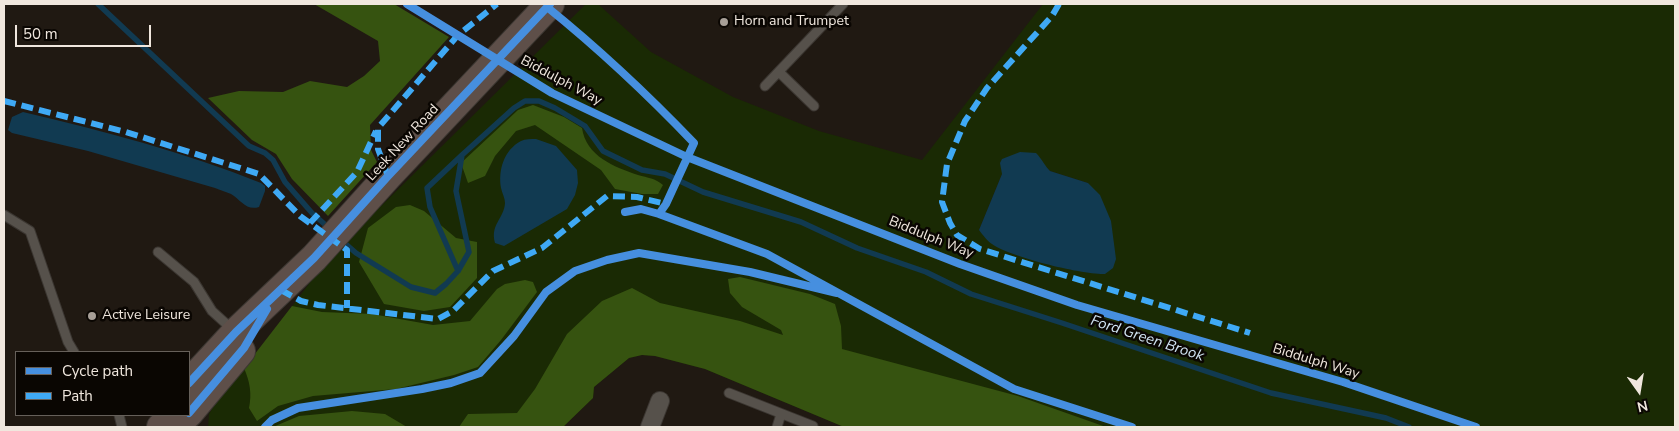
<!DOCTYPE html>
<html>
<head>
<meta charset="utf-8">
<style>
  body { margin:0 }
  #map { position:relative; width:1679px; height:431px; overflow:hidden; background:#201912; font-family:"Nunito Sans",sans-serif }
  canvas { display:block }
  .frame { position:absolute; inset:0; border:5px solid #f0e7de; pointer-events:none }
  .legend { position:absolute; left:15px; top:351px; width:175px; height:65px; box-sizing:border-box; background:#0a0602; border:1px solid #66605a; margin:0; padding:6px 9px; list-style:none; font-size:15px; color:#f0e7de }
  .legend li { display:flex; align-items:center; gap:10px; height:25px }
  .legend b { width:25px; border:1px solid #66605a }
  .north { position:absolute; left:1614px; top:366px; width:50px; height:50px; -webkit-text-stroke:4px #0a0602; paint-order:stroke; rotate:167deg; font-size:14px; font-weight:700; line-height:20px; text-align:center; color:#f0e7de }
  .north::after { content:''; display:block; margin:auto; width:18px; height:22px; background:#f0e7de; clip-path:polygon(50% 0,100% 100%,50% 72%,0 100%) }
  .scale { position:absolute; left:15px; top:25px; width:136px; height:22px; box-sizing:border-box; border:2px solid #f0e7de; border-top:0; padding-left:6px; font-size:15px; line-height:18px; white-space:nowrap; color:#f0e7de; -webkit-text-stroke:4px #0a0602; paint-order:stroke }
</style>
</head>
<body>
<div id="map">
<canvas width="1679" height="431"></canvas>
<div class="frame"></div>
<ul class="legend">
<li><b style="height:6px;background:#468fdf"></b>Cycle path</li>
<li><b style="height:6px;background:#3fa9f5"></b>Path</li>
</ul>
<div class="north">N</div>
<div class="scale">50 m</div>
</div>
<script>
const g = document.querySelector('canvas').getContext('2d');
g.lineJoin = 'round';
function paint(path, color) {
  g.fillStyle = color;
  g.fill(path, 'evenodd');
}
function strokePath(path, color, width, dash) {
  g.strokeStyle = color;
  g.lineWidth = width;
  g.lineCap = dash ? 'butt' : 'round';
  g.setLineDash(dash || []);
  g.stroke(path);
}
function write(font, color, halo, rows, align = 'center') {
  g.font = font + ' "Nunito Sans",sans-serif';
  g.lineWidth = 5;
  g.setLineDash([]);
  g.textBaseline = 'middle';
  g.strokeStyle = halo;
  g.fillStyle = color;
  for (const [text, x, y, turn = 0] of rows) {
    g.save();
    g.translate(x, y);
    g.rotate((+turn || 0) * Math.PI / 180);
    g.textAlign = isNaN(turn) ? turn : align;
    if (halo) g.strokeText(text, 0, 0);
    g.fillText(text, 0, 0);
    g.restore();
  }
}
const green = new Path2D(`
  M586 4H598L651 52 733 97 819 131 922 160 1043 4H1675V427H844L705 369 655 356 642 355 629 358 594 387 593 398 563 427H208L209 414 220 396 255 355 315 276 368 219ZM1046 167 1050 171 1088 183 1105 274 1068 269 979 230 1002 174Z`);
const forest = new Path2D(`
  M314 4H394L449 37 370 125 371 150 377 162 328 216 292 179 276 154 252 140 208 98 239 91 283 92 310 81 347 87 364 76 380 61 378 41Z
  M533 105 564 117 582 128C586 156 614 167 638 175 648 178 655 178 663 185L658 194H642L615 189 601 170 535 125 516 131 495 156 485 176 468 183 461 163 518 110Z
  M410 205 424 211 456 238 477 242V278L450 307 424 311 384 304 359 262 368 228 396 207Z
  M740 277 810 294 835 304 841 326 842 349 1018 396 1106 427H844L705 369 655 356 642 355 629 358 594 387 593 398 563 427H459L468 414 517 413 535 389 567 334 602 301 632 288 660 303 740 321 783 335 781 330 742 307 730 293 728 279Z
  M525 280 533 282 537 292 501 340 478 367 454 375 396 389 313 396 278 406 257 421 249 408C252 394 250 382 244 368L292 306 322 312 372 314 433 325 470 321 497 289 505 284Z
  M352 411 385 414 407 427H273L299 416Z`);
const water = new Path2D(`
  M23 112C104 131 184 152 261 183L265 186V191L259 207C246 211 241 200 231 194 226 192 220 190 215 188L88 151 12 133 8 130 12 117Z
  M536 139 556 146 577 170 578 183 575 195 567 209 504 246 495 243C490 224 504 219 505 203 505 198 502 193 501 188 498 170 504 150 521 141 525 139 531 139 536 139Z
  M1020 152 1036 153C1042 159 1045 166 1050 171L1088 183 1100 195 1111 221 1116 259 1113 268 1105 274C1083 275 1010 257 992 244 987 241 983 235 979 230L1002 174 1000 163 1002 159Z`);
const stream = new Path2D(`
  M98 4 249 146 265 153 273 160 285 182 312 213 330 229
  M340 239 356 253 411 287 435 293 446 284 458 271 469 252 456 191 462 155 514 108 525 101H539L555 108 585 126 603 151 642 170 665 174 703 192 801 222 857 248 926 272 971 294 1062 323 1271 393 1386 418 1409 427
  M458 271 430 207 427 188 462 155`);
const lane = new Path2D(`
  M779 72 814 106
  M765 86 843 4
  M4 215 30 231 68 342 74 352
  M158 252 194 282 212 311 233 330
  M729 393 813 426
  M119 415 122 427
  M777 427 781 414`);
const street = new Path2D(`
  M650 427 660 401`);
const highway = new Path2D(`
  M189 383 236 332 314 258 388 176 550 4
  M189 413 241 351
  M161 427 187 415`);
const quiet = new Path2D(`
  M1059 4 1052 16 987 88 965 121 947 164 942 202 950 223 957 235 980 249 1250 333
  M4 101 126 132 259 174 300 216 347 250V308
  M388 176 378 149V128L458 35 497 4
  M310 223 357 172 376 131
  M281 290 301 301 318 305 438 319 453 311 493 271 542 248 607 196 637 197 666 204`);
const cycleway = new Path2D(`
  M407 4 552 93 687 157 960 264 1077 305 1343 382 1476 427
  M547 7C599 49 648 95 694 143L666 204 659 214
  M625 212 641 209 659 214 767 254 1014 389 1132 427
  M189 383 236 332 314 258 388 176 550 4
  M189 413 244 348 267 309
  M265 427 272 420 298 408 422 389 451 383 480 373 514 336 546 292 575 271 607 260 639 253 750 272 837 293`);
const markers = [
  [724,22,5,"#a79f97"],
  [92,316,5,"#a79f97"]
];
const poiNames = [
  ["Horn and Trumpet",734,22],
  ["Active Leisure",102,316]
];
const streetNames = [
  ["Biddulph Way",561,81,28],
  ["Leek New Road",403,143,-47],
  ["Biddulph Way",931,238,22],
  ["Biddulph Way",1316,362,17]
];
const waterNames = [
  ["Ford Green Brook",1147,339,18]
];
paint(green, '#1a2a04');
paint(forest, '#365310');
paint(water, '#113a51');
strokePath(stream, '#113a51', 5.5);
strokePath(lane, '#3b3631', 11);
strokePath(street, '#3b3631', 20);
strokePath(highway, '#3b3631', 30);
strokePath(lane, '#56514b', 9);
strokePath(street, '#56514b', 18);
strokePath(highway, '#5e4f49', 28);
strokePath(quiet, '#3fa9f5', 6, [12, 6]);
strokePath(cycleway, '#468fdf', 8);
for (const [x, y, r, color] of markers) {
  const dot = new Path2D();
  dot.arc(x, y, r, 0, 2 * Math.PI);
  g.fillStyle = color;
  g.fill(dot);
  strokePath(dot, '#0a0602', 2);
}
write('14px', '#f0e7de', '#0a0602', poiNames, 'left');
write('14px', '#f0e7de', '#0a0602', streetNames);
write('italic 15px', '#d0e3f1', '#0a0602', waterNames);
</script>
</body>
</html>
